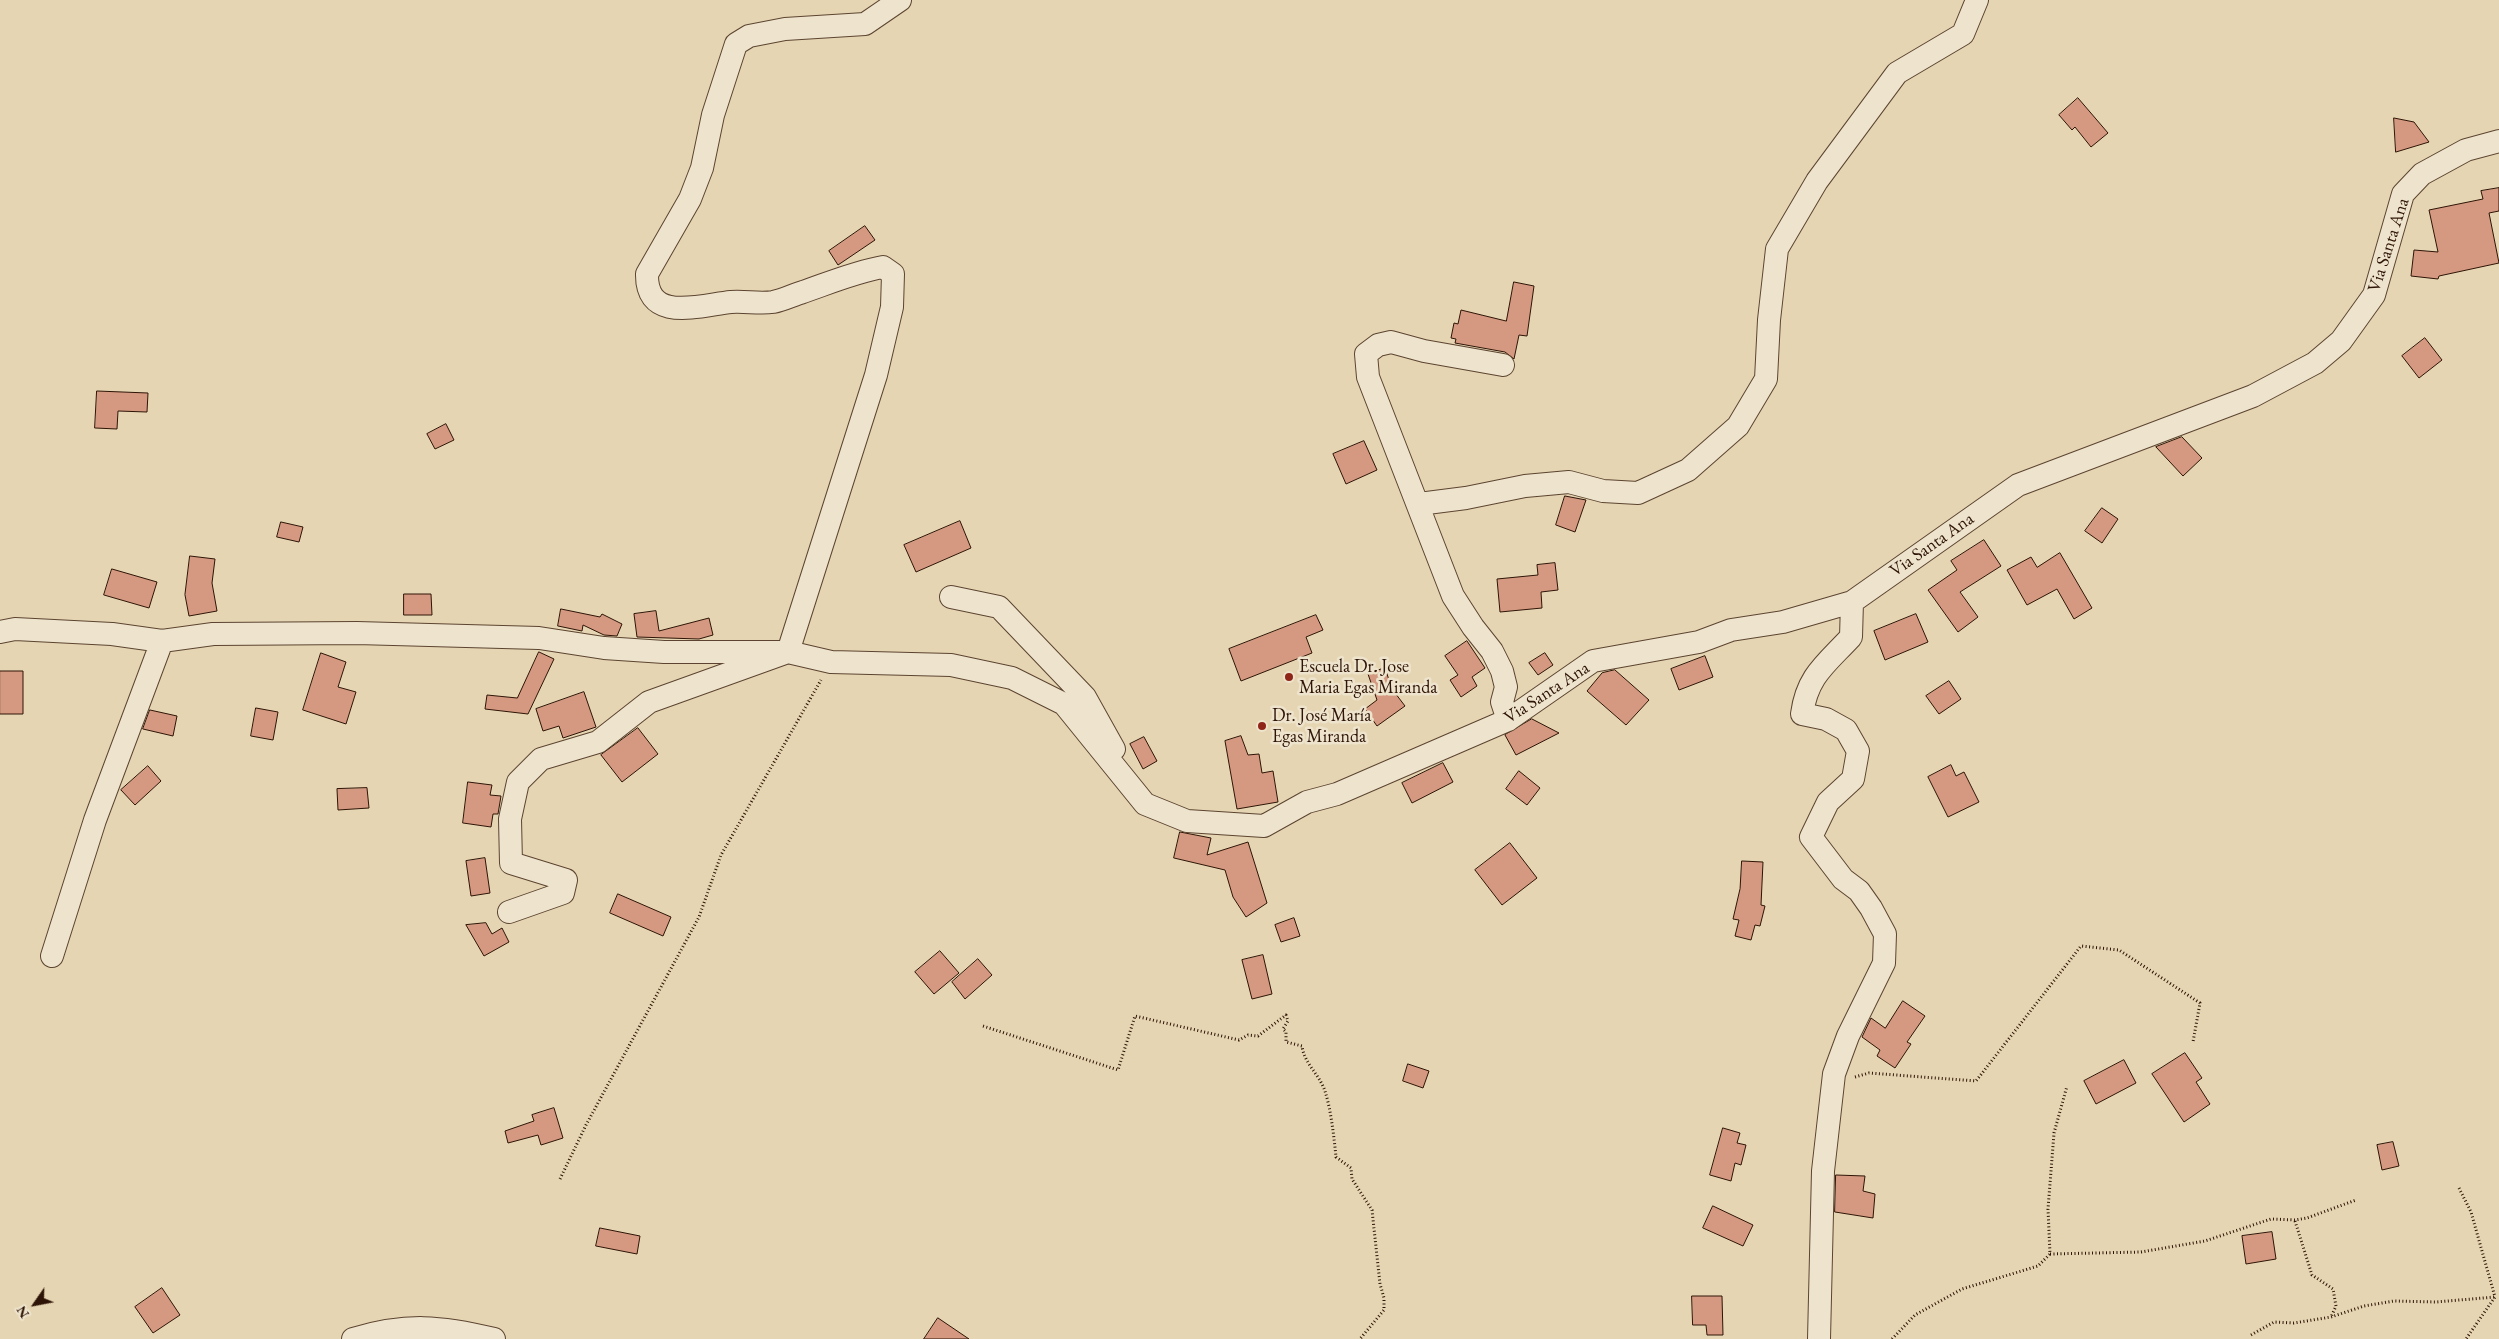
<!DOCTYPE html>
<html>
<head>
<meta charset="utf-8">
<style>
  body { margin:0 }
  #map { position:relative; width:2499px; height:1339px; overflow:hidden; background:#e5d5b2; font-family:"EB Garamond",serif }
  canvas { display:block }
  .north { position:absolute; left:10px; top:1279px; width:50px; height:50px; -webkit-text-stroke:4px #eee4cd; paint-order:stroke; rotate:237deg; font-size:14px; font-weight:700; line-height:20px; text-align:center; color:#2e1406 }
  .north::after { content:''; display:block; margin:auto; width:18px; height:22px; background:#2e1406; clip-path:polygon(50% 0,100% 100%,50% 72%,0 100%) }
</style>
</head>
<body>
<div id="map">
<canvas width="2499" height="1339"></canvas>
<div class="north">N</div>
</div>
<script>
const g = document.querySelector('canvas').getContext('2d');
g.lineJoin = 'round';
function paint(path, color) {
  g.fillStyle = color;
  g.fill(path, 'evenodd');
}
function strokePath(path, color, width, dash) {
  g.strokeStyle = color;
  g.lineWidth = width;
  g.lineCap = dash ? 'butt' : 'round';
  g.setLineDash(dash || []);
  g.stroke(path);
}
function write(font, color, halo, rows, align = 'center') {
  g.font = font + ' "EB Garamond",serif';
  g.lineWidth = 5;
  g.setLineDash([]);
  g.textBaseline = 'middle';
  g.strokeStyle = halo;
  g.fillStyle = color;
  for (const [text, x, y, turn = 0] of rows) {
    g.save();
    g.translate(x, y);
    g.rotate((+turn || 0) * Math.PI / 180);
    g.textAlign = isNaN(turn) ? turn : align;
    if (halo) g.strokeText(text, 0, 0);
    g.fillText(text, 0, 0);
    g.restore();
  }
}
const building = new Path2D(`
  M2078 98 2108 133 2091 147 2075 127 2072 130 2059 115Z
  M2394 118 2414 122 2429 142 2396 152Z
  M2499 188V211L2489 213 2499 263 2439 276 2438 279 2411 276 2414 250 2438 252 2429 210 2483 199 2481 191Z
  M865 226 875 240 838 265 829 251Z
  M1514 282 1534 286 1527 336 1519 335 1514 359 1505 352 1455 343 1456 339 1451 338 1454 323 1458 324 1461 310 1506 321Z
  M2425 338 2442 360 2419 378 2402 356Z
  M97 391 148 393 147 412 118 411 117 429 95 428Z
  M446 424 454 440 435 449 427 434Z
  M2182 437 2202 458 2183 476 2156 447Z
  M1364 441 1377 470 1346 484 1333 454Z
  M1565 496 1586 500 1575 532 1556 525Z
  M2102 508 2118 519 2102 543 2085 531Z
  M960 521 971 548 916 572 904 545Z
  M281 522 303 527 299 542 277 537Z
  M1984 540 2001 566 1960 592 1978 617 1958 632 1928 590 1957 570 1951 561Z
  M2060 553 2092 608 2074 619 2057 589 2027 605 2007 570 2031 557 2037 567Z
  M190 556 215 559 212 583 217 611 189 616 185 595Z
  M1555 563 1558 590 1541 592 1542 608 1500 612 1497 579 1538 575 1537 565Z
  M112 569 157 582 149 608 104 595Z
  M404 594H431L432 615H404Z
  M561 609 600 617 602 614 622 624 617 636 604 635 583 625 582 631 558 626Z
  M656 611 659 631 709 618 713 635 699 639 637 637 634 614Z
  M1916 614 1928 642 1885 660 1874 631Z
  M1316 615 1323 630 1306 637 1312 653 1241 681 1229 649Z
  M1467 641 1485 668 1472 677 1477 686 1461 697 1450 680 1458 675 1445 656Z
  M539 652 554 659 528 714 485 709 487 695 517 698Z
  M321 653 346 662 338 687 356 692 346 724 303 710Z
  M1545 653 1553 665 1538 675 1529 663Z
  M1705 656 1713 677 1679 690 1671 669Z
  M1385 668 1392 689 1405 706 1377 726 1365 709 1377 700 1368 674Z
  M1615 670 1649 700 1626 725 1587 691 1602 673Z
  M0 671H23V714H0Z
  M1949 681 1961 699 1939 714 1926 696Z
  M584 692 596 727 563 738 559 726 543 731 536 709Z
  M256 708 278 712 273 740 251 736Z
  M150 710 177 716 173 736 143 729Z
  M1532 719 1559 733 1516 755 1505 735Z
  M638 728 658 754 622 782 601 755Z
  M1241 736 1248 755 1259 754 1262 773 1273 771 1278 802 1237 809 1225 741Z
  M1144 737 1157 761 1143 769 1130 744Z
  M1443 763 1453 782 1412 803 1402 783Z
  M1951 765 1956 776 1964 772 1979 802 1948 817 1928 777Z
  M148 766 161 781 135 805 121 790Z
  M1519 771 1540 788 1527 805 1506 789Z
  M468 782 492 785 490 795 501 796 498 814H493L491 827 463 823Z
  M367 788 369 808 338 810 337 789Z
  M1180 832 1211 838 1207 855 1248 842 1267 903 1246 917 1233 897 1225 870 1174 858Z
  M1510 843 1537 878 1502 905 1475 870Z
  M485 858 490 893 471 896 466 861Z
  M1742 861 1763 862 1761 905 1765 906 1760 926 1755 925 1751 940 1735 936 1739 920 1733 919 1740 889Z
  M618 894 671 917 663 936 610 913Z
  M1294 918 1300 936 1281 942 1275 925Z
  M486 923 492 934 502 928 509 942 484 956 466 925Z
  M940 951 959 973 934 994 915 972Z
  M1263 955 1272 994 1252 999 1242 960Z
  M978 959 992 975 965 999 952 982Z
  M1903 1001 1925 1016 1907 1042 1911 1044 1895 1068 1877 1056 1880 1050 1862 1037 1871 1018 1885 1028Z
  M2185 1053 2202 1078 2196 1082 2210 1104 2184 1122 2152 1074Z
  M2124 1060 2136 1083 2096 1104 2084 1081Z
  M1408 1064 1429 1071 1423 1088 1403 1081Z
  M554 1108 563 1138 541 1145 538 1135 508 1143 505 1131 534 1121 532 1115Z
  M1723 1128 1740 1133 1737 1143 1746 1145 1741 1165 1735 1163 1731 1181 1710 1175Z
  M2393 1142 2399 1166 2382 1170 2377 1145Z
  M1836 1175 1865 1176 1863 1191 1875 1194 1873 1218 1835 1212Z
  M1713 1206 1753 1225 1743 1246 1703 1228Z
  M600 1228 640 1236 637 1254 596 1246Z
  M2272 1232 2276 1259 2246 1264 2242 1236Z
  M162 1288 180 1315 153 1333 135 1307Z
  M1692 1296H1722L1723 1335H1707L1706 1325H1693Z
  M938 1318 969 1339H924Z`);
const path = new Path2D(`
  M983 1026 1118 1070 1135 1016 1239 1040 1248 1035 1258 1036 1286 1015 1288 1021 1283 1029 1286 1032V1042L1302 1046C1304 1063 1319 1074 1325 1091 1331 1110 1334 1137 1336 1157L1351 1168 1352 1179 1372 1210 1380 1284 1384 1298V1310L1360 1339
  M1855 1077 1869 1073 1976 1081 2081 946 2119 950 2200 1003 2193 1042
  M560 1179 586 1125 699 917 721 855 821 680
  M2459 1188 2471 1212 2495 1297 2466 1339
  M2295 1221 2312 1275 2333 1289 2336 1306 2331 1317
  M2050 1254 2141 1252 2205 1241 2271 1219 2295 1220 2307 1218 2356 1200
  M2251 1335 2274 1322 2294 1323 2331 1317 2364 1306 2394 1301 2436 1302 2495 1297
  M1892 1339 1915 1315 1962 1289 2038 1266 2050 1254 2048 1209 2054 1133 2067 1086`);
const minor = new Path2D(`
  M1503 365 1424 351 1391 342 1378 345 1366 354 1368 377 1453 596 1473 627 1492 651 1502 671 1506 687 1502 702 1508 720
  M1419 504 1466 498 1525 486 1569 482 1603 491 1638 493 1688 470 1738 426 1766 379 1769 320 1777 249 1817 181 1897 73 1963 34 1977 0
  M951 597 999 607 1085 697 1114 749
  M0 632 15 629 112 634 162 641 213 634 357 633 539 638 604 648 664 652H788L831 662 951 665 1012 678 1064 704 1145 804 1187 821 1264 826 1307 802 1337 794 1508 720 1593 661 1699 642 1731 630 1783 622 1852 602 2018 485 2253 396 2315 363 2341 341 2374 295 2403 194 2422 174 2466 150 2499 141
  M509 912 563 893 566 880 511 863 510 819 518 782 541 759 598 742 649 702 788 652 876 375 892 307 893 274 883 267C855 272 829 283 803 292 793 295 783 300 773 302 760 304 745 301 731 302 701 305 646 324 647 274L690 199 702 168 713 115 736 44 749 36 785 29 865 24 900 0
  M52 956 95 820 162 641
  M353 1339C406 1323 441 1326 494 1339
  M1819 1339 1823 1171 1834 1074 1848 1036 1884 963 1885 934 1871 908 1859 891 1843 879 1811 837 1828 802 1853 779 1858 751 1846 730 1826 719 1802 714C1807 676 1826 664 1851 637L1852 602`);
const markers = [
  [1289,677,5,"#8f2418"],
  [1262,726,5,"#8f2418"]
];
const streetNames = [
  ["Via Santa Ana",2389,245,-72],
  ["Via Santa Ana",1932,545,-35],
  ["Via Santa Ana",1547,693,-33]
];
const poiNames = [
  ["Escuela Dr. Jose",1299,667],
  ["Maria Egas Miranda",1299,688],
  ["Dr. José María",1272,716],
  ["Egas Miranda",1272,737]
];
paint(building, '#d49980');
strokePath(building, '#2e1406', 1);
strokePath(minor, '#5c4431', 24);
strokePath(path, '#2e1406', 3, [1, 2.5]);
strokePath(minor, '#eee4cd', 22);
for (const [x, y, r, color] of markers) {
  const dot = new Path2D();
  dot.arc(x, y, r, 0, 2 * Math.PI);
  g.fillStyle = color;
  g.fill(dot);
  strokePath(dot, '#eee4cd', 2);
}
write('18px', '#2e1406', '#eee4cd', streetNames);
write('18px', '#2e1406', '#eee4cd', poiNames, 'left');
</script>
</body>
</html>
